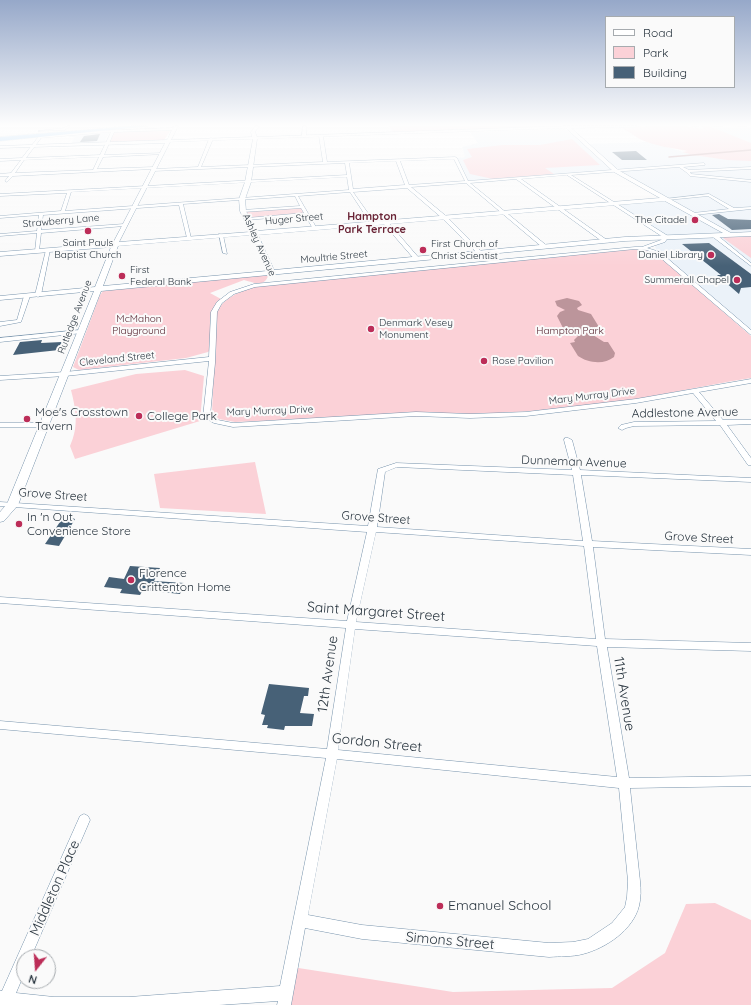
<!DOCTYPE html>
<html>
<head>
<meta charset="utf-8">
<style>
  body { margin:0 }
  #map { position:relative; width:751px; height:1005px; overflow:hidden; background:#fafafa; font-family:Quicksand,sans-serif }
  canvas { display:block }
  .legend { position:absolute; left:605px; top:16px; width:130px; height:72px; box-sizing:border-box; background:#fafafa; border:1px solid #a6abaf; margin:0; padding:5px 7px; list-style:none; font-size:12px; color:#29353f }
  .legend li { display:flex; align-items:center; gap:8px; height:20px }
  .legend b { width:20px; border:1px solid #a6abaf }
  .north { position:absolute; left:16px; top:949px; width:40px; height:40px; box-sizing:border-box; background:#fafafa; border:1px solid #a6abaf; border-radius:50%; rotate:197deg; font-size:11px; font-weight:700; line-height:16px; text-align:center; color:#29353f }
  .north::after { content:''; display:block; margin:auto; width:14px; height:18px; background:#bc2d58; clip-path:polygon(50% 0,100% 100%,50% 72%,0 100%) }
</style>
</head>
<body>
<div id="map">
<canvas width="751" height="1005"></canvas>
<ul class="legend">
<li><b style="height:5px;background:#fff"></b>Road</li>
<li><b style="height:11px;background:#fbd1d7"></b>Park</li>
<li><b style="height:11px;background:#476177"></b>Building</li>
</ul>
<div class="north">N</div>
</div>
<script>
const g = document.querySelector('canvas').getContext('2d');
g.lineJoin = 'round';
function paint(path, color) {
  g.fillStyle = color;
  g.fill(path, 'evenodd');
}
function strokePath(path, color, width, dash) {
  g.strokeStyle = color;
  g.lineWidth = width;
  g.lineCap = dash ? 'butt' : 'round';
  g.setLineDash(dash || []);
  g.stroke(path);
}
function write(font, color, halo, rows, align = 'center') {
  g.font = font + ' Quicksand,sans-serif';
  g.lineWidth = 4;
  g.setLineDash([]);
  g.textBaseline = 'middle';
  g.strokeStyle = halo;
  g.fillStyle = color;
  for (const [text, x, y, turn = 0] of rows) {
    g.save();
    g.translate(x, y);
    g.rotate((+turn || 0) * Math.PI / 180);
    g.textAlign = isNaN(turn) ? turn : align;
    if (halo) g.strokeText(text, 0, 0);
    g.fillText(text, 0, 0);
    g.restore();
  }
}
const built = new Path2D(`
  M687 126 751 127V146L705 130Z
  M565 129 587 144 650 142 694 155 751 161V333L658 253 655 247 665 237 614 203 666 199 616 171 467 182 455 158 465 157 462 147 478 143 470 132Z
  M110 132 104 142 71 144 75 137H69L70 135Z`);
const green = new Path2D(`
  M389 126H562L393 132Z
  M649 126H687L702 129 703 127 701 126H709L751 143V161L727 160 694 155 682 152 688 151C672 148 655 146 642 140 635 137 627 129 620 128 614 127 609 128 604 128Z
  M171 130 164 140 110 142 114 132Z
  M572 139 600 165 545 168 554 174 493 179 470 174 463 160 472 157 467 149 503 145H540Z
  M301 207 305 214 249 218 245 212Z
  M751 235V258L723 238 725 236Z
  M630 249 645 250 656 253 751 336V378C694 387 638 401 581 407 466 418 350 417 235 422L219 419 212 414 216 312C226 297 237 293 253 287Z
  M266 275 268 276C264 288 252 282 244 280L210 293 221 299 214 307 210 350 208 352 186 358 79 370 73 367 100 295 103 291Z
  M185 370 204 376 200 421 75 459 70 446C79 426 76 410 71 390L136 374Z
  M255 462 266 514 160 508 154 474Z
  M715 903 751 920V1005H284L292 967 453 992 612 988 665 953 686 904Z`);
const water = new Path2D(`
  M567 298 579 301 582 305 577 308 578 310 591 314 599 327H595L596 330 593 332V335L604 342H608L615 353 614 357C604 365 588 363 578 356L570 343 575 342 574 340 578 336 567 328H563L557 316 560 312 565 310 557 306 555 301Z`);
const stream = new Path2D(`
  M669 157 751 150`);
const building = new Path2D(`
  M100 134 97 141 80 142 84 136Z
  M636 151 647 160H622L612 152Z
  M719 214 728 219 751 220V229L732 230 712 215Z
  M709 243 751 274V287L741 288 739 294 717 275H721L682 244Z
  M42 340 41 343 62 342 59 350 13 355 20 342Z
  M64 516 75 519 59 546 45 544Z
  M130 566 160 568 154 581 184 583 180 594 143 590 140 595 120 593 122 589 104 587 109 577 124 579Z
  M269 684 309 688 308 696H304L300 713 314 714 312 726H285L284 730 267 728 268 725H262L265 715 261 714Z`);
const street = new Path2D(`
  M67 126H70L65 130 38 131 64 128Z
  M303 126H306V136L304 137 302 136Z
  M176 128 175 130 114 132 104 155 162 153 164 154 103 157 97 169 154 167 156 168 155 169 198 167 209 139 211 138 213 139 201 167 323 162 319 136 321 135 323 136 327 162 455 157 457 158 468 181 704 163 705 165 683 167 689 170 751 167V169L690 172 691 174 751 180V182L690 176 686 172 679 167 571 175 668 236V237L665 242 647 248 660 252 751 330V335L656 254 647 250 635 249 255 287 234 294 222 303 217 312 215 363 210 416 218 420 233 423 416 412 470 414 526 412 636 399 751 379V383L699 392 723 420H751V424L727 425 751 458V465H748L720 425 634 426 626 428 622 430 618 428 621 425 634 422 716 421 693 393 636 403 526 416 470 418 416 416 233 427 214 423 203 417 209 361 65 376 0 380V376L65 372 209 357 211 312 217 302 230 292 254 284 490 261 480 256 442 218 407 188 353 192 375 223 373 224H371L350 192 298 196 316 227 314 228 312 227 305 215 247 220 245 219 247 218 304 213 301 208 243 212 241 211 243 210 300 206 295 196 183 204 191 238 189 239 187 238 179 205 43 215 41 230 124 224 126 225 124 226 41 233 39 251 37 252 35 251 37 233 0 236V234L37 231 39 215 0 218V216L61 211 67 193 0 196V194L347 175 345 163 153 171 151 170 152 169 13 176 7 182 5 181 9 176H0V174L11 173 21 160 0 161V159L22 158 39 136 91 131ZM111 132 100 155 26 158 41 138ZM99 157 93 170 15 173 24 160ZM454 159 465 181 409 185 400 161ZM396 161 405 185 353 189 349 163ZM567 175 663 237 661 240 642 247H635L496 260 484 254 446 216 411 187 466 183 542 247H546V245L470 183 516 179 603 242H607V240L521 179ZM347 177 349 190 65 211 71 192Z
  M709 194 734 208 751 207V209L694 215 692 214 693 213 729 209 708 196 667 200 665 199Z
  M383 221H387L419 258V260H415L383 223Z
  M219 234 223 235 227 254 223 253Z
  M713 235H717L751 263V266L713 237Z
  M48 249 50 250 41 295 38 297 35 295 46 250Z
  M27 294 30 296 21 322 0 326V322L17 320 24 296Z
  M80 330 82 331V333L0 342V338Z
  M0 423H44L47 425 44 427H0Z
  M565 438H568L572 440 580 470 751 478V482L581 475 592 541 751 549V555L593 547 605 639 751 643V651L607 647 629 778 751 776V786L630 788 640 881C641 889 641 898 639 906 633 930 606 948 583 954 572 957 560 956 549 957L362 939 305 928 291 1005H277L278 1001 219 1005H0V991H2L80 816 84 814 88 816 90 820 31 957H24V974L16 993 54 997H129L280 986 326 758 0 729V721L327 749 346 628 0 603V597L347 621 367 532 0 506V502L368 526 378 469 396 463 572 470 564 440ZM397 467 573 475 583 541 377 527 385 472ZM376 532 584 546 596 639 356 622ZM355 629 597 646 617 777 338 750ZM337 759 619 788 628 881 627 897 625 907 612 923 588 939 573 942 549 943 362 925 308 915Z`);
const secondary = new Path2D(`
  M174 126H178L171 140 252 137 251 132 255 126H259L255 132 257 137 564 126H637L635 127 571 128 618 170 731 233 751 232V236L625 241 101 291 18 505 4 521 0 522V512L7 504 94 291 0 300V296L95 287 111 247 0 256V252L113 243 165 143 0 148V146L167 140ZM566 128 614 172 660 198 256 231 246 211 245 199 251 182 257 139ZM253 139 245 182 239 199 240 211 250 232 119 242 170 142ZM665 201 723 233 625 237 274 270 258 235ZM252 235 267 271 103 286 118 246Z`);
const highway = new Path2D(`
  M132 126H149L0 141V137Z`);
const markers = [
  [695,220,4,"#bc2d58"],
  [88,231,4,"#bc2d58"],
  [423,250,4,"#bc2d58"],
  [711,255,4,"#bc2d58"],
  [122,276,4,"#bc2d58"],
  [737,280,4,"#bc2d58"],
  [371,329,4,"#bc2d58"],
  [484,361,4,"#bc2d58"],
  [139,416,4,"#bc2d58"],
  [27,419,4,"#bc2d58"],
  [19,524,4,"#bc2d58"],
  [131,580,4,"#bc2d58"],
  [440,906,4,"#bc2d58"]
];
const farStreetnames = [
  ["Huger Street",294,219,-5],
  ["Strawberry Lane",61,221,-5],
  ["Ashley Avenue",259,245,66],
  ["Moultrie Street",334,257,-5],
  ["Rutledge Avenue",75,317,-69],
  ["Cleveland Street",117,359,-6],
  ["Mary Murray Drive",592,396,-7],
  ["Mary Murray Drive",270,411,-2]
];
const farPoinames = [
  ["The Citadel",687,220,"right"],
  ["Saint Pauls",88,243,"center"],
  ["Baptist Church",88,255,"center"],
  ["First Church of",431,244],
  ["Christ Scientist",431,256],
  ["Daniel Library",703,255,"right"],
  ["First",130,270],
  ["Federal Bank",130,282],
  ["Summerall Chapel",729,280,"right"],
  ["Denmark Vesey",379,323],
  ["Monument",379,335],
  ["Rose Pavilion",492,361]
];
const farParknames = [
  ["McMahon",139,319],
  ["Playground",139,331],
  ["Hampton Park",570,331]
];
const farNeighbourhoodnames = [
  ["Hampton",372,217],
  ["Park Terrace",372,230]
];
const poiNames = [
  ["Moe's Crosstown",35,412],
  ["Tavern",35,426],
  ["College Park",147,416],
  ["In 'n Out",27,517],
  ["Convenience Store",27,531],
  ["Florence",139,573],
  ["Crittenton Home",139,587]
];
const streetNames = [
  ["Addlestone Avenue",685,413,-1],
  ["Dunneman Avenue",574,462,2],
  ["Grove Street",53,495,4],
  ["Grove Street",376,518,4],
  ["Grove Street",699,538,3]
];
const nearStreetnames = [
  ["Saint Margaret Street",376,612,4],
  ["12th Avenue",328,674,-82],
  ["11th Avenue",624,694,81],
  ["Gordon Street",377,743,6],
  ["Middleton Place",55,888,-66],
  ["Simons Street",450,941,5]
];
const nearPoinames = [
  ["Emanuel School",448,906]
];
paint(built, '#ebf2f9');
paint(green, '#fbd1d7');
paint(water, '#bc959b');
strokePath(stream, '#bc959b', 1.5);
paint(building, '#476177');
strokePath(street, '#7793ac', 1);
strokePath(secondary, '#7793ac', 1);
strokePath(highway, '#d4d7d9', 1);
paint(street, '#fff');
paint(secondary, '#fff');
paint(highway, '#73bbf6');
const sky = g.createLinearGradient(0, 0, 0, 266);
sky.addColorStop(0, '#96a8c9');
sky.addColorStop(0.47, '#fdfdfd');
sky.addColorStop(1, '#fdfdfd00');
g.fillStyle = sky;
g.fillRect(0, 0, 751, 266);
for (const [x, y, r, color] of markers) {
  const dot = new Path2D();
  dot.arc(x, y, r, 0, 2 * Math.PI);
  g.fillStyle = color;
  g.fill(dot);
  strokePath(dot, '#fafafa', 1.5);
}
write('10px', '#29353f', '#fafafa', farStreetnames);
write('10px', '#29353f', '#fafafa', farPoinames, 'left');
write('10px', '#501d29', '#fafafa', farParknames);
write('bold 11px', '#692335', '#fafafa', farNeighbourhoodnames);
write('12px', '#29353f', '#fafafa', poiNames, 'left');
write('12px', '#29353f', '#fafafa', streetNames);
write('14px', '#29353f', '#fafafa', nearStreetnames);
write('14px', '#29353f', '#fafafa', nearPoinames, 'left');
</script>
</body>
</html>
